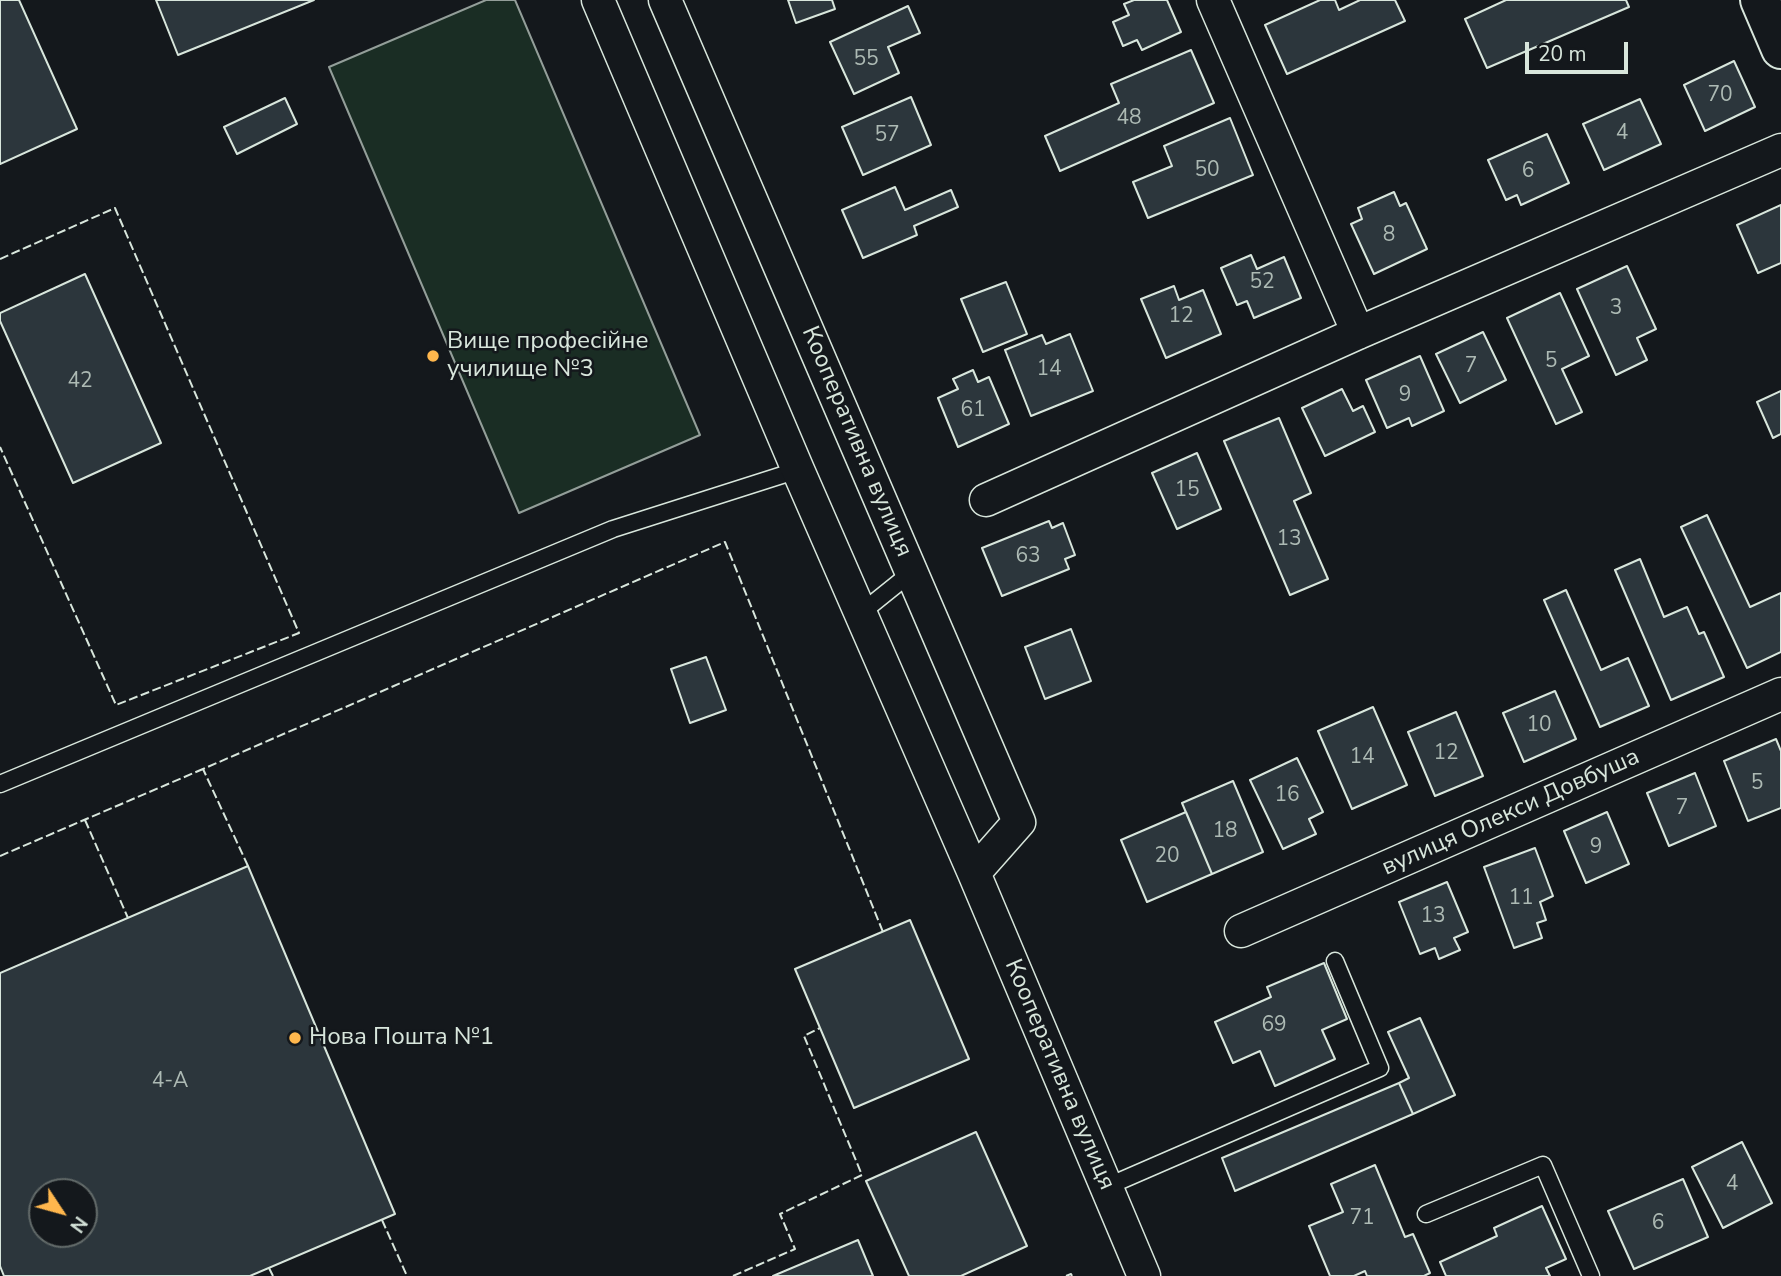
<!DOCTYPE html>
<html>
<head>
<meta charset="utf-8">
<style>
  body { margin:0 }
  #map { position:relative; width:1781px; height:1276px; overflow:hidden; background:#14181c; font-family:"Nunito Sans",sans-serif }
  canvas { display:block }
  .north { position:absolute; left:28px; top:1178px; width:70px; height:70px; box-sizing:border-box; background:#14181c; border:2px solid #626a69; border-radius:50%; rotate:126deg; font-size:19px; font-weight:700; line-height:28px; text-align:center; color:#d8e6dc }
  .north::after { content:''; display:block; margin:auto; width:24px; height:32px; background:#ffb74d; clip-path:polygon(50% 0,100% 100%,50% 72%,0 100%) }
  .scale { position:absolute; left:1525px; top:42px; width:103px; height:32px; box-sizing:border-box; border:4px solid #d8e6dc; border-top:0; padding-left:9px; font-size:21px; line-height:24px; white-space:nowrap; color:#d8e6dc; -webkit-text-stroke:5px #14181c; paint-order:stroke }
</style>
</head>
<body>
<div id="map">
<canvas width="1781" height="1276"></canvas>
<div class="north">N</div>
<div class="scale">20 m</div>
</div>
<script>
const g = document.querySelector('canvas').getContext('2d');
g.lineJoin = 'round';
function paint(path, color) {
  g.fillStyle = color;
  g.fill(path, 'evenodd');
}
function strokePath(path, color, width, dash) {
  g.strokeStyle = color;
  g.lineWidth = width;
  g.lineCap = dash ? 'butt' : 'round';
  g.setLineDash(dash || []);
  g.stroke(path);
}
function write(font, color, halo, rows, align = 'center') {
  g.font = font + ' "Nunito Sans",sans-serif';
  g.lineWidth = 5;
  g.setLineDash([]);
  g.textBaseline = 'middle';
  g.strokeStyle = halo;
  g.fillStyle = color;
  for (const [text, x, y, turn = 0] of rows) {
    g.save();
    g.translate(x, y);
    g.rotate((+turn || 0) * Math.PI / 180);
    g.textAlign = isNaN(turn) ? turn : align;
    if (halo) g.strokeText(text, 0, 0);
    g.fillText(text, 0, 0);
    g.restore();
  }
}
const green = new Path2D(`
  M486 0H515L700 435 519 513 329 67Z`);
const building = new Path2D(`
  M0 0H19L77 129 0 164Z
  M156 0H314L178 55Z
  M788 0H832L835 9 796 23Z
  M1134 0H1167L1181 32 1142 50 1137 40 1123 46 1113 22 1129 15 1124 4Z
  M1320 0H1335L1339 10 1360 0H1395L1405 21 1287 74 1265 25Z
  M1506 0H1626L1629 7 1487 68 1465 19Z
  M908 6 920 33 888 47 899 73 854 94 830 42Z
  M1191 50 1214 103 1060 171 1045 136 1119 103 1111 84Z
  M1734 61 1755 107 1705 131 1684 85Z
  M911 97 931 145 863 175 842 127Z
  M285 98 297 124 237 154 224 127Z
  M1640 99 1661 144 1604 170 1583 124Z
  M1230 118 1253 175 1148 218 1133 182 1172 166 1164 146Z
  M1547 134 1569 183 1521 205 1517 195 1506 200 1488 160Z
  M895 187 905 210 951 190 958 207 914 226 917 235 863 258 842 210Z
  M1394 192 1400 206 1406 203 1427 249 1374 274 1351 224 1362 219 1358 208Z
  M1781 205V263L1758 273 1737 225Z
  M1251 255 1257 269 1284 257 1301 298 1254 318 1247 301 1237 305 1221 268Z
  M1627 266 1656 329 1637 338 1647 360 1616 375 1577 289Z
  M85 274 161 443 73 483 0 321V313Z
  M1006 282 1027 334 983 352 961 299Z
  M1174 286 1179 300 1203 290 1221 334 1166 358 1141 299Z
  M1560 293 1589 356 1562 369 1582 412 1556 424 1507 318Z
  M1483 332 1506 380 1460 403 1436 354Z
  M1070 334 1093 391 1031 416 1005 350 1042 335 1046 344Z
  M1420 356 1444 411 1412 426 1409 418 1387 428 1366 380Z
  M973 370 978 382 989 377 1009 424 958 447 938 398 958 389 953 379Z
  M1342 389 1353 411 1363 406 1375 432 1325 456 1302 408Z
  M1781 391V434L1773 438 1757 402Z
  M1279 418 1311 493 1294 501 1328 579 1290 595 1224 441Z
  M1197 453 1221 509 1177 529 1152 473Z
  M1707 515 1750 607 1781 593V652L1747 668 1681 527Z
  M1049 521 1052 528 1063 523 1075 555 1065 559 1069 569 1002 596 982 548Z
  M1640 559 1664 617 1687 607 1699 634 1704 632 1724 677 1671 700 1615 570Z
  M1566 590 1601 670 1628 658 1649 706 1600 727 1544 600Z
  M1071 629 1091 681 1045 699 1025 647Z
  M706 657 726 710 690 723 671 669Z
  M1555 691 1576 739 1524 762 1503 713Z
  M1373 707 1407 785 1352 809 1318 731Z
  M1456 712 1483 776 1435 796 1408 732Z
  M1776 739 1781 751V808L1748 821 1724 761Z
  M1297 758 1323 812 1309 819 1316 834 1283 849 1250 780Z
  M1695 773 1716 826 1669 846 1647 793Z
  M1233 781 1263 852 1212 874 1182 803Z
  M1186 812 1212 874 1147 902 1121 840Z
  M1607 812 1629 864 1586 883 1564 831Z
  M1535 848 1553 896 1540 902 1546 920 1537 923 1542 938 1514 948 1484 867Z
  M248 866 395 1214 250 1276H4L0 1266V973ZM42 1192H84V1234H42Z
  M1447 882 1468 932 1454 938 1460 950 1439 959 1435 948 1420 954 1399 902Z
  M910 920 969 1059 854 1108 795 969Z
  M1324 963 1347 1019 1322 1030 1335 1059 1275 1086 1260 1051 1233 1063 1215 1022 1271 997 1267 987Z
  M1420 1018 1455 1095 1413 1114 1399 1083 1409 1078 1388 1032Z
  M1399 1083 1413 1114 1235 1191 1222 1158Z
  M976 1132 1027 1246 961 1276H909L866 1181Z
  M1742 1142 1772 1203 1723 1228 1692 1167Z
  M1375 1165 1405 1237 1413 1234 1430 1273 1424 1276H1367L1365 1271 1354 1276H1330L1309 1226 1343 1212 1331 1184Z
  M1683 1179 1708 1237 1634 1269 1608 1211Z
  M1542 1206 1566 1259 1546 1268 1550 1276H1446L1440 1262 1497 1236 1494 1228Z
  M858 1240 873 1276H773Z`);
const lane = new Path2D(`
  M861 613 912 572
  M0 784 613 529 798 470
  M1106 1187 1380 1068 1335 961
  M1426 1214 1543 1165 1591 1276`);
const street = new Path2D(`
  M598 0 798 470 974 873 1144 1276
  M665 0 1019 822 974 873
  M1213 0 1358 333
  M986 500 1358 333 1781 150
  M1241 931 1781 694`);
const secondary = new Path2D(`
  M1760 0 1781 49`);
const fence = new Path2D(`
  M0 259 115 208 299 633 116 705 0 447
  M85 820 128 918
  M0 856 203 769
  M248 866 203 769 725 542 883 932
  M382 1220 407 1276
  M269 1268 273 1276
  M733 1276 795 1249 780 1214 862 1175 804 1036 820 1028
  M1066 1276 1071 1274 1072 1276`);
const markers = [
  [433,356,7,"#ffb74d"],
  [295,1038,7,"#ffb74d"]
];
const numberNames = [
  ["55",866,60],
  ["70",1720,96],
  ["48",1129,119],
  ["4",1622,134],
  ["57",887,136],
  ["50",1207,171],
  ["6",1528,172],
  ["8",1389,236],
  ["52",1262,283],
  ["3",1616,309],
  ["12",1181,317],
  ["5",1551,362],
  ["7",1471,367],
  ["14",1049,370],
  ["42",80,382],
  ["9",1405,396],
  ["61",973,411],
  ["15",1187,491],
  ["13",1289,540],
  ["63",1028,557],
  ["10",1539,726],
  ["12",1446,754],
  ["14",1362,758],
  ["5",1757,784],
  ["16",1287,796],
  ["7",1682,809],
  ["18",1225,832],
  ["9",1596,848],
  ["20",1167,857],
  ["11",1521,899],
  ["13",1433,917],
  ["69",1274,1026],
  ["4-А",170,1082],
  ["4",1732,1185],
  ["71",1362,1219],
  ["6",1658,1224]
];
const poiNames = [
  ["Вище професійне",447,342],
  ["училище №3",447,370],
  ["Нова Пошта №1",309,1038]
];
const streetNames = [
  ["Кооперативна вулиця",856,442,67],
  ["вулиця Олекси Довбуша",1511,813,-24],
  ["Кооперативна вулиця",1059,1075,67]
];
paint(green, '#1a2d24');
strokePath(green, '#939e99', 2);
paint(building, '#2c363c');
strokePath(building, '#d8e6dc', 2);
strokePath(lane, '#d8e6dc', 19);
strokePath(street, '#d8e6dc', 35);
strokePath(secondary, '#d8e6dc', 42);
strokePath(lane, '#14181c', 16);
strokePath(street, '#14181c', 32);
strokePath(secondary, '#14181c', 38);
strokePath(fence, '#d8e6dc', 2, [9, 3.5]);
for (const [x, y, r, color] of markers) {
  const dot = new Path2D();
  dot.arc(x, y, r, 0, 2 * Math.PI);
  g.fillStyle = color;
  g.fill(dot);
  strokePath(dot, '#14181c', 2.5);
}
write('21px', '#adbab4', null, numberNames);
write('24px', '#d8e6dc', '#14181c', poiNames, 'left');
write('24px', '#d8e6dc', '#14181c', streetNames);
</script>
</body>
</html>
